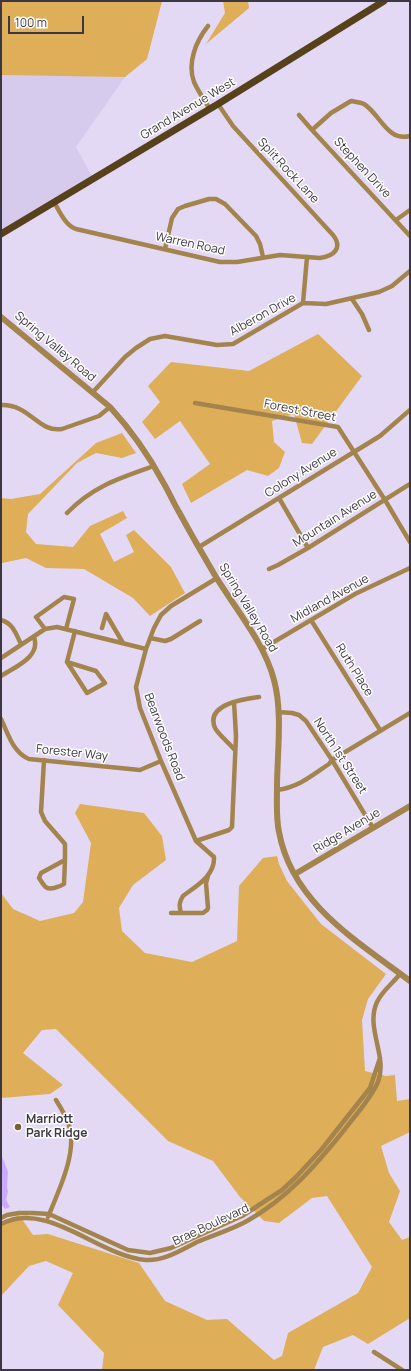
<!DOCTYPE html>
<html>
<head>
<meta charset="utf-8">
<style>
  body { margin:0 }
  #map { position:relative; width:411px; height:1371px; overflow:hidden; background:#e3d9f5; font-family:Manrope,sans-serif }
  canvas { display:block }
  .frame { position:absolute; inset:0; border:2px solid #3c3843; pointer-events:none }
  .scale { position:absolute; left:8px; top:16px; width:76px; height:18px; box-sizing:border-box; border:2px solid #3c3843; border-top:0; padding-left:5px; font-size:12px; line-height:14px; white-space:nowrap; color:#3c3843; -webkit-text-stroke:3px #fff; paint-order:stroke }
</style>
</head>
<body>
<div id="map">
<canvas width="411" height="1371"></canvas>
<div class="frame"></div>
<div class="scale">100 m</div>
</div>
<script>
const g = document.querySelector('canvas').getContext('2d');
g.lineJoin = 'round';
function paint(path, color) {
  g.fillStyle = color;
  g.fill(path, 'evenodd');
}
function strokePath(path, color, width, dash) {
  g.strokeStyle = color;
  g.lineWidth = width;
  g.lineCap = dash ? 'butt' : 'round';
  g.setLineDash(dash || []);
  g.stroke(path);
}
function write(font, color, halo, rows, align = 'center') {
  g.font = font + ' Manrope,sans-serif';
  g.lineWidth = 3;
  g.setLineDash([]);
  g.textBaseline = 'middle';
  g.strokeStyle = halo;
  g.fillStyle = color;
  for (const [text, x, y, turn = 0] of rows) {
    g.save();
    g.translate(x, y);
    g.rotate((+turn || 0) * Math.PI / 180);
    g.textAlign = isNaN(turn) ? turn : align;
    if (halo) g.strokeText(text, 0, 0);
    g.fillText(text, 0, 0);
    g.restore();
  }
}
const built = new Path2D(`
  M1 1H162L147 59 125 77 76 147 93 178 1 235Z`);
const green = new Path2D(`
  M1 1H162L147 59 125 77 1 75Z
  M223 1H248L249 8 206 44 225 13Z
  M318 334 362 376 312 444 302 443 294 414 272 421 274 442 285 452 279 468 268 476 247 470 191 503 182 484 210 464 180 421 155 439 142 422 160 402 148 386 171 362 249 371Z
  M122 433 136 453 122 458 96 453 77 463 28 514 26 532 36 544 73 547 90 526 123 511 127 518 100 534 114 562 134 552 126 535 134 530 171 567 185 593 150 616 133 598 84 569 46 568 26 558 2 563 1 542V498L11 499 40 494 96 443Z
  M80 804 144 813 162 836 166 860 133 885 119 908 122 931 145 953 192 962 237 941 239 886 263 858 277 856 279 864 287 881 321 924 386 974 368 999 362 1020 365 1071 386 1076 395 1075 397 1101 410 1099V1132L381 1146 389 1173 400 1191 389 1222 402 1240 410 1237V1318L368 1344 353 1335 323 1347 314 1370H102L104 1353 58 1305 73 1273 46 1261 29 1266 1 1296V1222L19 1215 33 1235 48 1234 139 1263 165 1301 207 1320 227 1319 274 1360 282 1356 288 1333 358 1293 372 1267 327 1196 312 1198 279 1223 264 1221 240 1197 213 1161 168 1141 56 1029 42 1030 23 1053 63 1085 50 1094 1 1098V893L13 909 40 921 74 913 83 902 91 843 75 813Z`);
const water = new Path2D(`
  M1 1154 8 1172 7 1187 8 1191 6 1200 10 1207 5 1209 1 1204Z`);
const minor = new Path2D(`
  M208 26C196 41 187 63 194 82 198 91 204 100 210 109
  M299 115 312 130 410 236
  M312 130 331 113 351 101C356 102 360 102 364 104 380 114 387 142 410 136
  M54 202C60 212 65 225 76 229L220 262H237L280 255 320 258C334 256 343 248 333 235L233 126 218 104
  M396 220 410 210
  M165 249 172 218 178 209 185 206 209 199H216L225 204 256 236 260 244 263 257
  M352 299 362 314 369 330
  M303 303 307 257
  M93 392 125 357 136 348 150 339 165 336 217 345 233 344 303 303 326 304 379 292 392 286 410 271
  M195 403 338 427 385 500 410 542
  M1 405C30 404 38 433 62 429L99 416 110 407
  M279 498 308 548
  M67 513C93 486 120 478 154 466
  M199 547 380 436 410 410
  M269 569 278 565 308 548 410 484
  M1 620C13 623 16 634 21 644
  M311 620 380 730
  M102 628 106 614 123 643
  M45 629 36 617 64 597 74 599 66 629
  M150 638 165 641 171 639 200 621
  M262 649 355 594 410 568
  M1 658 45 629 57 627 146 649
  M67 662 96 671 105 683 87 693Z
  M67 662 75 631
  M1 676C15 667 41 657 34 637
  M278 712 292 713 299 715 306 721 332 760 373 828
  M1 719C8 733 13 753 29 759L140 770 161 761
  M234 749C229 743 218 734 215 728 205 704 244 699 259 697
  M44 760 41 812 45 821 65 844V860
  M277 790C299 787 311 776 329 764L332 760 410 713
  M196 841 229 830 232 827 236 736 234 702
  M65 860 64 884C61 886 58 887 54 888 45 890 44 885 39 878L41 873Z
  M171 913H203L207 910 208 908 206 883 208 876
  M181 913C179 906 179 902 183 896 196 886 215 876 214 857L196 841 161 761 140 708 136 687 146 649 154 628 161 615 171 606 217 578
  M48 1217C58 1192 78 1152 69 1125 66 1116 61 1108 56 1100
  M1 1218 7 1215 19 1213H33L49 1214 128 1250 150 1253 171 1248 242 1216 282 1190 296 1177 321 1150 370 1088 380 1058
  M1 1224C48 1200 98 1256 146 1260 164 1261 181 1250 197 1242 213 1235 231 1230 247 1221 288 1198 316 1165 345 1129 356 1114 370 1100 378 1082 388 1056 365 1028 377 1002 382 991 393 983 400 974
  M374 1352 402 1370`);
const tertiary = new Path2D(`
  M1 317 110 407C130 429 149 456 163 482 169 492 173 502 179 512 191 534 203 555 216 577 235 608 265 644 274 680 283 713 277 754 277 788 277 803 276 818 279 832 292 903 357 941 410 981
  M295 874 410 806`);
const primary = new Path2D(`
  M1 234 218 104 384 1`);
const markers = [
  [18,1127,4,"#7a6032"]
];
const streetNames = [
  ["Grand Avenue West",188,109,-31],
  ["Stephen Drive",362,168,47],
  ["Split Rock Lane",288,171,47],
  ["Warren Road",190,244,12],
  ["Alberon Drive",263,315,-29],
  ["Spring Valley Road",55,347,40],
  ["Forest Street",300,411,11],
  ["Colony Avenue",301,473,-32],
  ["Mountain Avenue",335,519,-32],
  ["Midland Avenue",330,599,-29],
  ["Spring Valley Road",248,608,59],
  ["Ruth Place",354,670,58],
  ["Bearwoods Road",164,737,69],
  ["Forester Way",72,753,6],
  ["North 1st Street",340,756,57],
  ["Ridge Avenue",347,831,-31],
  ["Brae Boulevard",211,1225,-25]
];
const poiNames = [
  ["Marriott",26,1120],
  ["Park Ridge",26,1134]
];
paint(built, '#d7cbed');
paint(green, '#dfae58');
paint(water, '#cba9fe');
strokePath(minor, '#a4844d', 4.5);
strokePath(tertiary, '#a4844d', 6);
strokePath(primary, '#57411b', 7);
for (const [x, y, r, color] of markers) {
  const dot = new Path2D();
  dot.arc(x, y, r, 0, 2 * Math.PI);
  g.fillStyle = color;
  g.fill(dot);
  strokePath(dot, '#fff', 1.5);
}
write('12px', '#3c3843', '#fff', streetNames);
write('bold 12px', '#3c3843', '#fff', poiNames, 'left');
</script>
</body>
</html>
